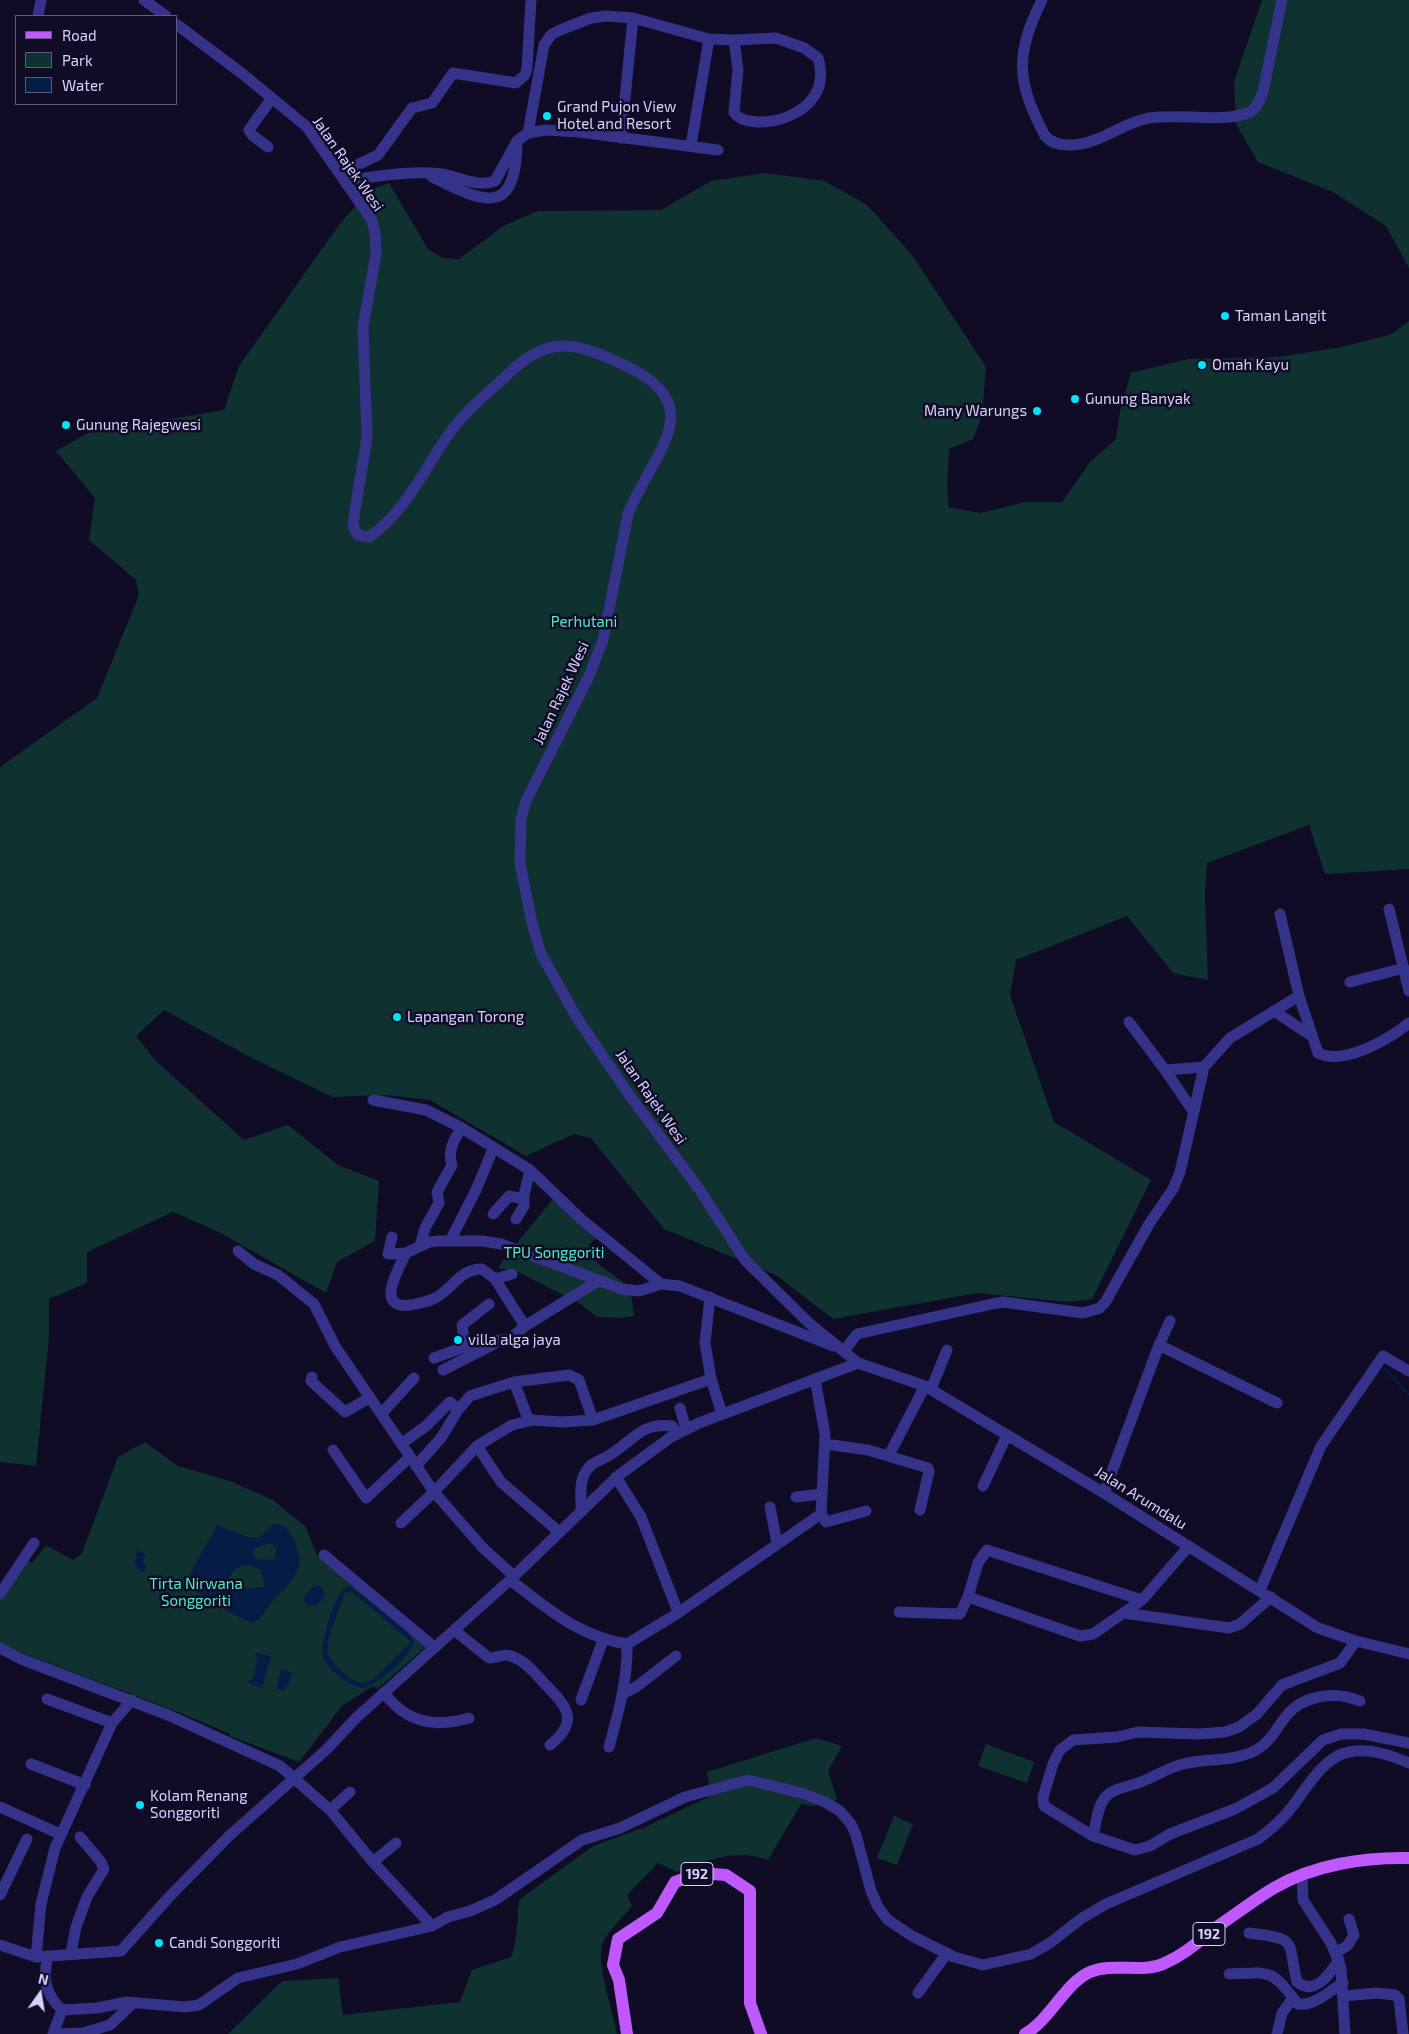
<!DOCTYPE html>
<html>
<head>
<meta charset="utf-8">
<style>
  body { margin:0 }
  #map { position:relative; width:1409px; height:2034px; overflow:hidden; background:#100c26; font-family:"Exo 2",sans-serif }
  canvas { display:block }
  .legend { position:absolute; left:15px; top:15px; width:162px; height:90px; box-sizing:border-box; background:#100c26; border:1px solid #5f5b7d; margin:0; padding:6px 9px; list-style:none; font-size:15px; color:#d6d1ff }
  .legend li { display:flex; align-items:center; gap:10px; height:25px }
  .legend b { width:25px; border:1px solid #5f5b7d }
  .north { position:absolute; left:15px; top:1969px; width:50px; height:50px; -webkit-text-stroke:4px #100c26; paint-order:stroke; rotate:13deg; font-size:14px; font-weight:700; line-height:20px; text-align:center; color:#d6d1ff }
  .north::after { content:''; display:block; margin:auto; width:18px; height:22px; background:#d6d1ff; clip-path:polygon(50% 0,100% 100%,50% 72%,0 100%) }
</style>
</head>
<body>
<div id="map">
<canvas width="1409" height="2034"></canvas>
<ul class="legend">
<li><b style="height:6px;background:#c058ff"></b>Road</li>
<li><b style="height:14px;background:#0f312f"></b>Park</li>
<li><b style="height:14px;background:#041d47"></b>Water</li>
</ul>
<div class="north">N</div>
</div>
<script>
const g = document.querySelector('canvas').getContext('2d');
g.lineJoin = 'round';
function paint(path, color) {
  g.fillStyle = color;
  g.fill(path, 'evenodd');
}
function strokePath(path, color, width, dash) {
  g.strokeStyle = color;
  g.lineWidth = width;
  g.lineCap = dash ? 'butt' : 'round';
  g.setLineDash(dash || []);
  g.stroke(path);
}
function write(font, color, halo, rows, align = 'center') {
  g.font = font + ' "Exo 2",sans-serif';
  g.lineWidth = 5;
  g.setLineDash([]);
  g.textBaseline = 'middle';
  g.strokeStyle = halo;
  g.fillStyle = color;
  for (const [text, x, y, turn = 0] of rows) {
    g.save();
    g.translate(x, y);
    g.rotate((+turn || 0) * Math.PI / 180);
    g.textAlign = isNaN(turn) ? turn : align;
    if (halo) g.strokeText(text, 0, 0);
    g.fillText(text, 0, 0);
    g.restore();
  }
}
const green = new Path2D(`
  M1262 0H1409V268L1386 226 1333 192 1258 162 1236 124 1234 82Z
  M765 173 825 181 867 205 912 255 986 367 982 415 973 439 949 449 947 488 949 507 980 513 1026 502H1062L1090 462 1116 439 1121 406 1131 373 1188 359 1278 357 1342 347 1392 334 1409 321V869L1325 874 1309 825 1207 863 1205 895 1208 980 1173 973 1127 916 1016 960 1010 995 1054 1122 1151 1180 1092 1299 1068 1302 977 1293 833 1319 776 1275 664 1229 591 1138 574 1134 526 1156 430 1100 386 1095 332 1097 250 1057 164 1010 136 1036 155 1060 244 1140 288 1125 338 1165 379 1181 375 1241 337 1262 326 1293 219 1232 173 1212 87 1252V1283L49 1299V1337L36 1466 0 1462V767L97 698 139 595 136 580 89 540 95 498 56 451 88 433 224 410 239 366 339 225 368 191 389 183 428 249 443 258 459 259 505 225 538 211 661 210 711 181Z
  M554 1197 598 1236 589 1245 597 1263 630 1287 634 1316 620 1318 597 1317 579 1303 518 1272 498 1268C515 1243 536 1222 554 1197Z
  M145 1442 178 1466 230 1481 273 1500 306 1527 317 1556 323 1558 426 1647 377 1689 373 1686 342 1706 299 1762 230 1736V1734C155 1700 75 1675 0 1644V1601L29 1561 32 1563 46 1545 73 1560 82 1553 118 1457Z
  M816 1738 842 1746 828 1771 837 1799 813 1806 801 1804 768 1860C734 1848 709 1860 677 1872L658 1863 627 1895 632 1906C625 1915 607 1932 603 1942 595 1962 613 2011 617 2034H228L282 1981 338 1978 343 2015 460 2002 472 1970 511 1957C518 1939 517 1919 519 1900L593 1846 643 1828 711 1796 707 1772Z
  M986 1744 1034 1762 1027 1783 978 1766Z
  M894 1816 913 1824 897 1865 877 1858Z`);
const water = new Path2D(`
  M274 1523C277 1524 283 1525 285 1527 294 1535 302 1556 299 1567 294 1581 282 1591 273 1601 265 1610 264 1618 252 1623L229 1612 192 1588 189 1576 217 1525 248 1537 259 1538ZM270 1543 276 1547 275 1559 257 1560 253 1554 254 1549ZM250 1565 260 1570 265 1587 237 1589 229 1578C233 1568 240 1566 250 1565Z
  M137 1551 145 1554 143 1561 147 1567 142 1573 134 1564Z
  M319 1585 325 1591C324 1601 318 1607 308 1606L304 1600C305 1593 312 1586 319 1585Z
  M350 1586 405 1629 414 1641C413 1655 378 1683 365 1688 351 1689 327 1669 323 1656 320 1644 333 1602 341 1592 343 1588 346 1587 350 1586ZM351 1591 409 1640 410 1643 375 1678 362 1684C349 1679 332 1665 327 1652L330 1634 345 1593Z
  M256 1653 271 1656 262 1688 248 1683 249 1680H252L258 1658 255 1657Z
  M285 1669 292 1673 290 1681 284 1690 277 1689 280 1672Z`);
const stream = new Path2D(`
  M1385 1369 1409 1395`);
const minor = new Path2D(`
  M144 0 166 16
  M1042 0C1014 56 1017 82 1045 136 1054 146 1069 146 1081 144 1105 140 1125 122 1149 118 1179 113 1221 123 1248 113 1256 110 1260 100 1263 92L1282 0
  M38 16 41 0
  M176 24 244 75 307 127 372 220 375 233 376 254 363 327 367 437 353 523 354 529 358 535 369 537C408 511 427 462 454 427 468 409 486 394 503 379 517 365 533 351 553 347 576 342 602 355 622 364 714 405 652 453 628 514L603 640 589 676 526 801 521 819 520 863 532 923 541 954 577 1018 630 1096 699 1189 745 1260 809 1323 858 1363 925 1386 1104 1493 1318 1628 1356 1641 1409 1654
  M776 38 804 48 818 58C837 119 747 135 734 112L738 70 734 40Z
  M528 133 546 130 579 132 718 150
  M621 138 633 18
  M691 145 709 39
  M268 147 252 135 249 130 272 98
  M338 171 355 166 378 155 412 108 432 103 453 73 516 83 525 75 527 68 531 0
  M432 177C483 202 516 219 517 142
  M345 180C377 177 411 170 442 174 459 177 479 188 495 181L517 141 528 133 544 45 551 35 560 30 591 18 606 16 633 18 709 39 734 40
  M1389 909 1409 991
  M1280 914 1299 996 1318 1053C1344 1066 1389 1039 1409 1023
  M1350 982 1404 968
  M1274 1011 1310 1035
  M1129 1022 1165 1070
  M373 1100 426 1110 462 1128
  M1193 1111 1165 1070 1204 1067
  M493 1214 509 1196 524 1199
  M516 1219 524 1206V1195L530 1170
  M392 1237 388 1254 406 1253
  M450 1241 476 1190 493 1149
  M420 1246 425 1228 439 1203 437 1192 452 1165C447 1151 454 1139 462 1128L530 1170 581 1219 661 1284 680 1286 833 1346
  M238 1251 254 1264 278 1275 314 1304 335 1346 434 1492 483 1548 514 1576
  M495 1279 512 1274
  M710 1297 705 1343 711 1379 722 1414
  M525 1326 495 1279 482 1269C460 1269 454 1287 437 1297 429 1302 420 1303 411 1305 374 1310 398 1270 406 1253L429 1242 438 1241H483L501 1244 622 1289 639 1291 661 1284
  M465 1345 462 1325 489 1304
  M1159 1345 1170 1321
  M844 1351 857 1334 992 1304 1003 1302 1083 1313 1100 1308 1106 1301 1149 1224 1173 1189 1180 1172 1204 1067 1230 1038 1299 996
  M434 1358 475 1343 510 1339 525 1326 598 1281
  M443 1370 494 1344
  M312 1377 311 1381 345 1412 369 1398
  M514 1382 529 1421
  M931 1389 947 1350
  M680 1408 686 1430
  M381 1414 414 1378
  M401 1444 426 1426 450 1402 458 1410
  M825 1444 868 1450 928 1468 929 1471 920 1510
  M477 1446 501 1482 558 1531
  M333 1450 366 1498 410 1457
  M889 1455 925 1386
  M416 1466 441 1438 458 1410 470 1396 514 1382 569 1375 579 1380 593 1420
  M616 1477 641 1517 678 1612
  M983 1486 1007 1435
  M1104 1493 1159 1345 1277 1403
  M796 1497 822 1494
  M770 1507 777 1543
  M581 1508C581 1497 579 1483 585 1473 591 1461 603 1460 613 1453 634 1439 643 1422 672 1426L676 1434
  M821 1514 826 1522 866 1511
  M401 1523 434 1492 477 1446 512 1425 533 1420 561 1422 593 1420 711 1379
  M324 1555 434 1647
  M510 1580C549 1609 577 1636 627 1644L675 1615 821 1514 825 1434 815 1379
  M1260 1590 1321 1446 1383 1356 1409 1371
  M0 1594 34 1543
  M1142 1600 1093 1634 1080 1636 968 1597 978 1563 987 1550 1142 1600 1189 1546
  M899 1612 960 1614 968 1597
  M1124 1613 1229 1628 1240 1624 1271 1597
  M454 1630 489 1658C497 1658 504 1653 511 1656 525 1661 534 1672 544 1683 566 1706 581 1720 550 1745
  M1356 1641 1340 1663 1282 1685 1257 1714 1239 1727 1225 1732 1199 1734 1138 1732 1117 1737 1073 1740 1060 1750 1053 1764 1043 1797 1044 1806 1093 1836 1135 1850 1150 1846 1170 1834 1235 1809 1255 1798 1273 1788 1323 1740 1341 1734H1364L1409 1743
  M0 1648 21 1659 168 1715 280 1766 330 1810 373 1862 432 1926 448 1917 470 1911 495 1900 582 1840 620 1828 685 1797 748 1780 805 1794 825 1802 840 1811 851 1824 856 1835 871 1891 878 1907 888 1920 912 1936 954 1957 983 1965 1031 1954 1050 1943 1082 1918 1106 1904 1258 1839C1269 1831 1278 1823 1287 1813 1304 1794 1321 1757 1349 1752 1370 1748 1390 1755 1409 1763
  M384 1692C405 1723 435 1728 469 1718
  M622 1694 636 1687 676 1656
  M47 1699 112 1723
  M581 1700 603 1640
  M609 1747C618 1714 628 1679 627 1644
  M31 1764 85 1785
  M0 1807 60 1834
  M330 1810 350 1792
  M1093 1836C1096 1825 1097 1808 1104 1799 1111 1789 1126 1787 1138 1783 1153 1778 1167 1768 1183 1764 1206 1758 1228 1762 1250 1753 1283 1739 1277 1705 1319 1697 1333 1694 1346 1695 1360 1701
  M373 1862 396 1843
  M1302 1875 1303 1900 1331 1943 1341 1968 1345 2034
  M0 1895 27 1839
  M1249 1933C1299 1939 1287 1940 1297 1982 1315 1996 1330 1974 1339 1960
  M0 1945 36 1957 121 1951 169 1897 229 1836 326 1750 356 1718 510 1580 619 1475 671 1437 699 1423 858 1363
  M71 1953 76 1927 87 1897 104 1869 101 1862 80 1837
  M1336 1953 1348 1945 1354 1935 1349 1919
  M48 1956C43 1978 44 1993 62 2010L97 2008 127 2002 185 2007 199 2005 238 1978 297 1964 340 1947 432 1926
  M36 1957 41 1904 55 1848 112 1723 132 1700
  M1229 1974C1272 1972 1271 1969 1298 2004 1313 2007 1331 1990 1343 1983
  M918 1993 947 1953
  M1344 1996 1376 1993 1395 1995 1399 1999 1403 2034
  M53 2034 83 2033 110 2025 133 2003
  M53 2034 62 2010
  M1277 2034 1282 2013 1293 1998`);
const major = new Path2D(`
  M627 2034 619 1980 613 1965 618 1939 657 1913 675 1882 700 1873 726 1875 750 1891V2003L761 2034
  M1025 2034C1051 2019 1065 1983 1090 1972 1114 1962 1142 1974 1165 1963 1188 1953 1204 1936 1224 1922 1240 1911 1257 1898 1274 1888 1313 1865 1364 1857 1409 1858`);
const markers = [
  [547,116,5,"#00e5fc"],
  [1225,316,5,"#00e5fc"],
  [1202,365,5,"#00e5fc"],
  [1075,399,5,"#00e5fc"],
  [1037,411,5,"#00e5fc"],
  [66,425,5,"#00e5fc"],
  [397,1017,5,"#00e5fc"],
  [458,1340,5,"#00e5fc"],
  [140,1805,5,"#00e5fc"],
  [159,1943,5,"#00e5fc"]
];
const shields = [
  [697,1874,32],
  [1209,1934,32]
];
const shieldNames = [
  ["192",697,1874],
  ["192",1209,1934]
];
const poiNames = [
  ["Grand Pujon View",557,107],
  ["Hotel and Resort",557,124],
  ["Taman Langit",1235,316],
  ["Omah Kayu",1212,365],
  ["Gunung Banyak",1085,399],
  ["Many Warungs",1027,411,"right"],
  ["Gunung Rajegwesi",76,425],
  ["Lapangan Torong",407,1017],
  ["villa alga jaya",468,1340],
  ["Kolam Renang",150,1796],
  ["Songgoriti",150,1813],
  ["Candi Songgoriti",169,1943]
];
const streetNames = [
  ["Jalan Rajek Wesi",348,164,55],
  ["Jalan Rajek Wesi",561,693,-65],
  ["Jalan Rajek Wesi",651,1097,55],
  ["Jalan Arumdalu",1141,1498,32]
];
const parkNames = [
  ["Perhutani",584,622],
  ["TPU Songgoriti",554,1253],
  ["Tirta Nirwana",196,1584],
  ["Songgoriti",196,1601]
];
paint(green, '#0f312f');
paint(water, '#041d47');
strokePath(stream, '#041d47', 2.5);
strokePath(minor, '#35328a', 11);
strokePath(major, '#c058ff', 12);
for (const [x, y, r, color] of markers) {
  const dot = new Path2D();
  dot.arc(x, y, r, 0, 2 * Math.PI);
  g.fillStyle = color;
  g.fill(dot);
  strokePath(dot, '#100c26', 2);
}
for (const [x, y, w] of shields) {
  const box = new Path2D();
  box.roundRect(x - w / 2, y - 11.5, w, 23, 4);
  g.fillStyle = '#100c26';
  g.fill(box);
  strokePath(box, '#d6d1ff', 1);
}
write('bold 14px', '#d6d1ff', null, shieldNames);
write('15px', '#d6d1ff', '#100c26', poiNames, 'left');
write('15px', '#d6d1ff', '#100c26', streetNames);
write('15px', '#50ecc4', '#100c26', parkNames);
</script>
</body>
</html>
